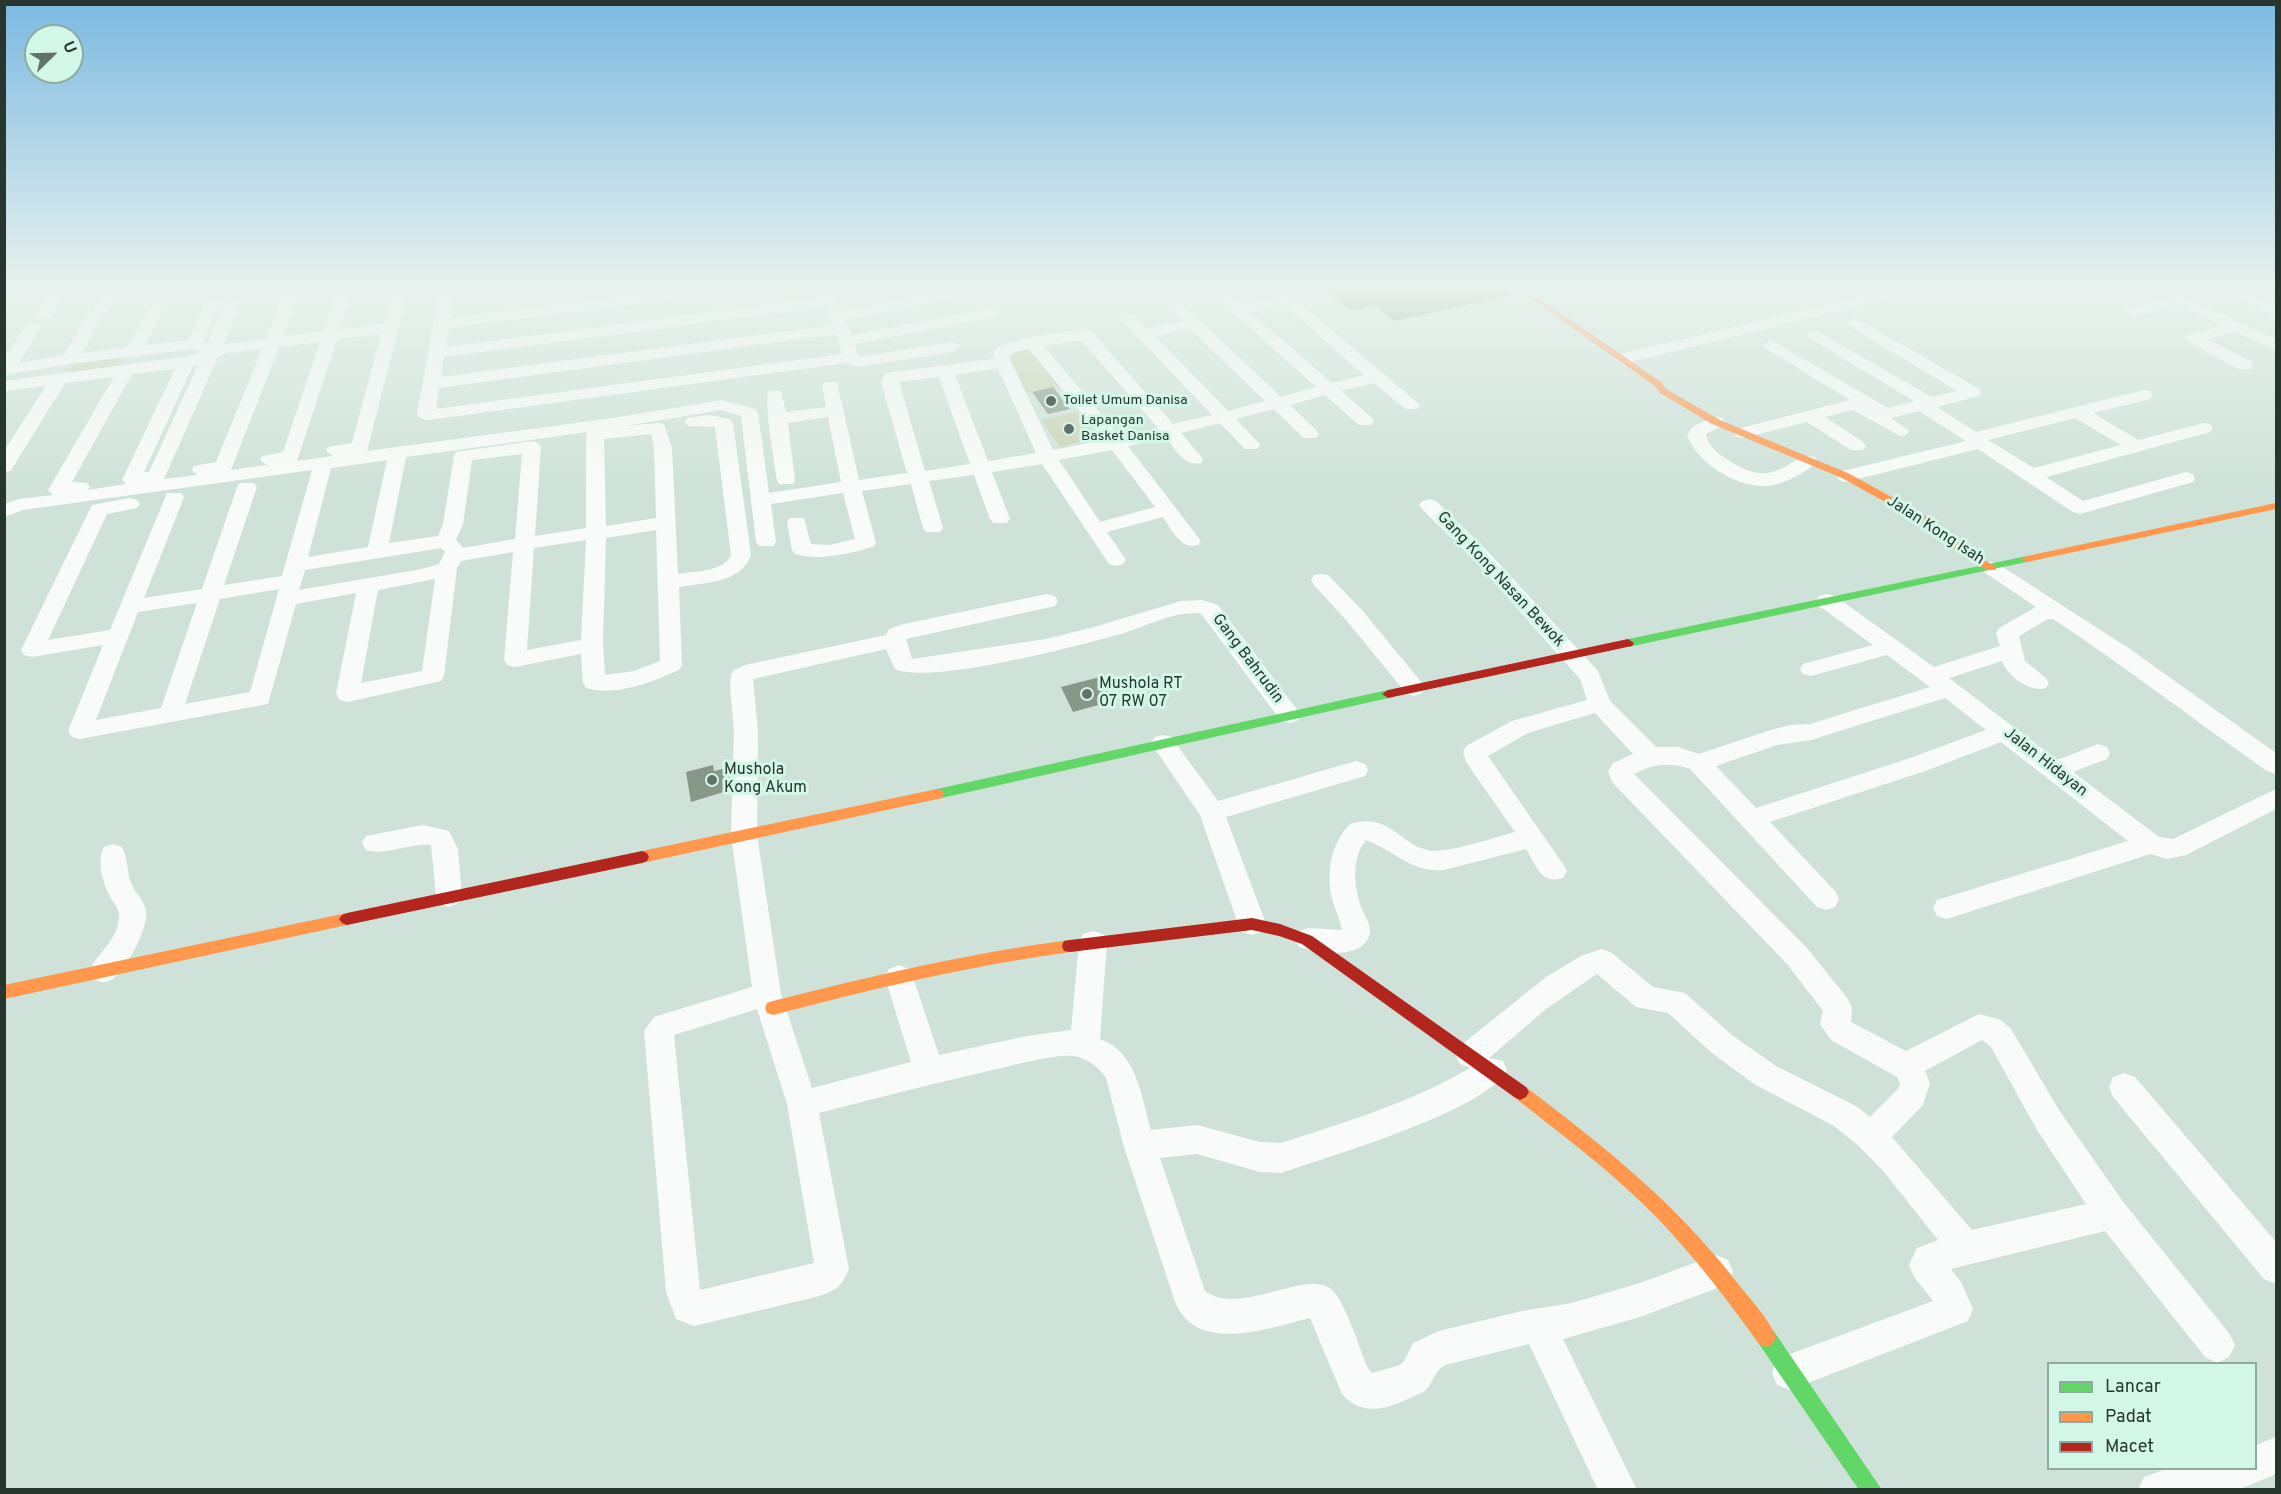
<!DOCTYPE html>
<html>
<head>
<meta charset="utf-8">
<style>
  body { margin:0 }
  #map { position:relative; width:2281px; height:1494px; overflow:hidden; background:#cee2d9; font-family:Overpass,sans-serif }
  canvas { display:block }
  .frame { position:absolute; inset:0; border:6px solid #283630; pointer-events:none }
  .legend { position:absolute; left:2047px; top:1362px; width:210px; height:108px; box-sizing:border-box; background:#d3f7e7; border:2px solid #8faa9e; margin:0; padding:8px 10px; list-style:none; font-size:18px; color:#283630 }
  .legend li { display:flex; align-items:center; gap:12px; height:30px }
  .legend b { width:30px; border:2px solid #8faa9e }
  .north { position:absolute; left:24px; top:24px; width:60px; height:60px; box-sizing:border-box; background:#d3f7e7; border:2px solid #8faa9e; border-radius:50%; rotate:67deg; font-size:16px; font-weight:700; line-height:24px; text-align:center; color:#283630 }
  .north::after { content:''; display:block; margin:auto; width:21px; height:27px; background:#62726b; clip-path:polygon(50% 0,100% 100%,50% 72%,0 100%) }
</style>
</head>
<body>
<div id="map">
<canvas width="2281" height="1494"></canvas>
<div class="frame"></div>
<ul class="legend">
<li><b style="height:8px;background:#63d668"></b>Lancar</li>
<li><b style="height:8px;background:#ff974d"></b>Padat</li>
<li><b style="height:8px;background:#b3261e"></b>Macet</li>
</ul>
<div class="north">U</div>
</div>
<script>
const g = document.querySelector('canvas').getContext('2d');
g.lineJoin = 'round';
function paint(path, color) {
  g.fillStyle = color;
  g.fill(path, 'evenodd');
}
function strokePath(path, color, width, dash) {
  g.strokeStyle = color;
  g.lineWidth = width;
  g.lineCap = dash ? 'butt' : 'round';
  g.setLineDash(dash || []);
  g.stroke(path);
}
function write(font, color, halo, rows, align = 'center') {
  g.font = font + ' Overpass,sans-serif';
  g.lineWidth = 6;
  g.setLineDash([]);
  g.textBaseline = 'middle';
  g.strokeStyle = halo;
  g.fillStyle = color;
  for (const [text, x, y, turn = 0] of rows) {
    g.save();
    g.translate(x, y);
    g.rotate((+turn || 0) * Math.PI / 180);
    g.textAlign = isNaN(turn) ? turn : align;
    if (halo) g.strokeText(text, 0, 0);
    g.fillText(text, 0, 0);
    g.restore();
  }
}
const green = new Path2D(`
  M1028 348 1059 386 1023 393 1006 352Z
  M125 356 119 366 69 373 74 363Z
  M1077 412 1097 438 1060 447 1041 420Z`);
const building = new Path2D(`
  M1320 287H1506L1513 295 1394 321 1374 305 1352 311Z
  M1053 387 1070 409 1048 414 1032 392Z
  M1100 677 1113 701 1073 712 1061 687Z
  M713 765 714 771 731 767 730 790 691 802 686 772Z`);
const street = new Path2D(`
  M54 287H70L49 319H37L35 316Z
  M106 287H122L107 313H95L93 310Z
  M159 287H175L165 306 160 307 163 311 145 345 188 340 205 301 232 297 240 302 224 344 266 339 284 292 292 287 300 292 283 336 324 331 338 287H354L340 329 384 324 393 287H409L367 451 606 419 722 400 755 409 758 413 769 493 841 482 828 417 788 423 795 480 793 484H779L777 480C775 465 763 400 769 391H781L786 412 826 407 822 386 825 382H837L859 480 907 473 881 382 886 373 993 359 995 349C1021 335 1056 334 1085 329L1091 331 1173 424 1212 415 1119 317 1121 314H1133L1147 328 1181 321 1167 306 1175 301 1181 303 1281 397 1316 387 1217 298 1214 295 1217 292C1228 289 1234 297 1241 305L1287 295 1293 297 1420 405 1417 409H1405L1374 383 1341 391 1371 417 1374 421 1371 425H1359L1325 395 1290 405 1316 430 1319 434 1316 438H1304L1274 409 1236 419 1257 441 1260 445 1257 449H1245L1220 423 1181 433 1203 459 1201 463C1184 467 1175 448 1165 437L1128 446 1201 541 1198 545C1180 550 1172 530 1163 517L1107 532 1126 560 1123 564 1116 566 1109 564 1042 464 992 472 1010 519 1007 523H993L990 519 974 475 929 481 943 528 940 532H926L923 528 911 484 862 491 876 543 873 547C847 554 821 561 795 554L792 550 787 522 790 518H804L811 544 829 545 855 539 843 493 771 504 776 542 773 546H759L756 542 741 416 721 410 625 426 658 423 664 424 672 448 678 574C695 571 724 572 731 555L715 427 688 426 685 422 688 418 709 415 730 419 733 423 751 555C740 584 706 582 679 587L682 665 679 670C652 682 615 697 586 688L583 683 581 654 515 667 507 665 504 660 513 552 461 561 457 568 444 676 441 681 348 702 340 700 336 694 356 593 296 604 268 704 80 739 72 737 68 731 103 645 32 657 24 655 21 650 92 505 130 498 137 500 140 504 137 508 107 514 48 640 110 630 167 493H181L184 497 144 598 202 589 237 487 240 483H254L257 487 224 585 282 576 312 470 23 510 4 517V504L19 499 53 495 48 490 114 377 65 383 13 467 11 471 4 472V451L46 386 4 391V381L191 356 201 352 193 349 70 364 4 375V358L27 324 33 322 41 327 19 363 64 355 87 315 93 313 101 318 82 353 127 347 147 311 154 306 151 303ZM1284 305 1364 375 1332 383 1250 312ZM217 308H222L208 343 203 342ZM1190 329 1265 401 1228 411 1155 336ZM381 334 352 443 328 447 326 451 333 456 297 461 337 339ZM1081 340 1158 428 1120 437 1044 346ZM320 342 283 452 262 456 260 460 267 465 231 470 279 347ZM262 349 216 462 194 466 192 470 197 475 164 479 218 357 226 353ZM1029 349 1104 440 1053 450 1009 357 1015 352ZM198 365 149 472H144L193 366ZM998 368 1036 453 988 461 955 375ZM175 369 122 480 126 484 88 490 90 487 87 483 72 482 132 374ZM939 377 970 464 925 471 899 382ZM588 432 586 435V528L535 536 541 447 538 443 532 441 456 452 454 456 443 524 438 536 389 543 406 457ZM651 434 654 448 656 518 606 526 604 439ZM1112 450 1155 507 1100 522 1059 460ZM522 454 515 539 463 548 456 540 463 524 472 460ZM387 460 368 547 308 557 331 468ZM656 530 660 661 634 671 605 675 603 642 606 538ZM586 540 581 640 527 650 534 548ZM441 548 445 552 439 564 422 569 299 590 305 570ZM435 579 422 671 361 683 378 590ZM279 589 250 692 185 704 220 599ZM197 603 161 708 96 720 138 612Z
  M440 287H456L455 289 525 287 517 292 454 299 451 318 695 287H738L730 292 449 328 446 347 821 297 819 295 822 292 845 287H877L874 290 835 298 837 301 835 304 829 306 444 357 441 377 833 325 824 312 826 309 832 307 839 311 964 287 969 289 972 292 969 295 845 320 852 335 991 308 999 313 991 318 855 344 859 357 952 342 958 344 960 347 952 352 858 367 846 363 428 420 420 418 417 414ZM836 334 842 354 436 409 439 388Z
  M1080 287H1096L1099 291 1091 296 1086 294Z
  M1900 287H1926L1923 290 1623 364 1615 359 1617 355Z
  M2222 287H2234L2276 306V317L2223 293 2220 290Z
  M2180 295 2276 339V350L2236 332 2207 339 2251 361 2253 365 2251 369H2239L2186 341 2184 338 2186 335 2222 326 2178 305 2133 316 2125 311 2127 308Z
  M1855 318 1978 388 1981 392 1978 396 1937 407 1976 432 2144 390 2150 391 2153 395 2150 399 2093 413 2138 440 2204 423 2210 424 2213 428 2210 432 2046 477 2083 501 2186 472 2193 474 2195 478 2193 482 2080 514 2073 512 1978 449 1846 482 1839 480 1837 476 1839 472 1966 441 1919 411 1891 418 1909 431 1906 435 1900 436 1853 410 1825 417 1863 442 1866 446 1863 450H1851L1807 422 1743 438 1737 437 1734 433 1737 429 1850 400 1765 348 1763 345 1771 340 1888 408 1914 401 1809 338 1807 335 1809 332 1815 330 1932 397 1957 391 1849 326 1847 323 1849 320ZM2075 418 2121 445 2034 468 1988 440Z
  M1716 417 1722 418 1725 422 1722 426 1706 434C1707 444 1716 452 1725 458 1751 475 1766 480 1793 462 1801 458 1805 455 1815 457L1817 461C1813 467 1805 471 1799 475 1789 480 1778 485 1767 486 1737 488 1697 463 1687 435L1693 426Z
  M1429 499 1436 501 1489 553 1598 671 1610 701 1656 747H1678L1699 754 1771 730 1790 725 1810 724 1930 687 1887 655 1811 676 1803 674 1800 669 1803 664 1873 645 1819 606 1816 601 1819 596 1827 594 1835 596 1934 667 2000 646 1996 633 1999 628 2036 607 1984 572 1981 568 1984 564 1991 562 1998 564 2130 649 2276 753V774L2267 771C2195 721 2126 667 2053 619H2048L2019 636 2025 661 2046 678 2049 683 2046 688C2030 693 2007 676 2002 661L1949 678 2057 760 2098 744 2107 747 2110 753 2107 759 2073 772 2159 837 2173 839 2276 789V809L2186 855 2167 859 2150 854 1947 919 1937 916 1933 908 1937 900 2128 841 2001 742 1928 770 1770 822 1835 891 1839 899 1835 907 1826 910 1817 907 1690 769C1669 762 1654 764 1634 774L1807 948 1848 999 1852 1008 1851 1022 1906 1051 1979 1014 2001 1020 2011 1029 2059 1110 2124 1203 2229 1333 2235 1345 2229 1357 2217 1363 2205 1357 2105 1231 1951 1269 1961 1282 1973 1309 1968 1321 1790 1390 1777 1385 1772 1372 1777 1359 1933 1301 1914 1277 1909 1265 1917 1248 1938 1240 1884 1172 1860 1147 1834 1126 1754 1084 1712 1053 1668 1013 1636 1007 1597 974 1546 1009 1489 1058 1503 1061 1507 1070C1488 1110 1327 1157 1281 1173L1260 1172 1197 1154 1160 1158 1205 1291C1241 1318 1311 1265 1334 1292 1349 1311 1358 1346 1368 1368L1372 1373 1400 1365 1404 1361 1413 1343 1439 1331 1522 1311 1572 1303 1640 1283 1716 1255 1728 1260 1733 1272 1728 1284 1640 1317 1563 1339 1637 1490H1598L1529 1344 1445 1365C1434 1371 1433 1384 1424 1392 1395 1404 1367 1422 1342 1394L1310 1318C1269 1328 1197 1355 1175 1302L1124 1147 1106 1078C1099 1067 1087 1058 1073 1056 1056 1054 1019 1064 1001 1068 940 1082 880 1097 819 1113L849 1269C841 1287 838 1289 820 1296L694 1326 676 1319 666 1292 644 1031 654 1017 752 987 731 835 734 731 730 687 731 675 734 670 745 665 886 635 889 629 904 624 1047 594 1055 596 1058 601 1055 606 906 639 912 659 1046 639 1094 627 1181 601 1202 600 1218 605 1301 715 1297 721 1289 723 1281 721 1202 615 1199 613C1173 612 1148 625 1124 633 1082 645 931 685 895 669L886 649 753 679 758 731 757 835 781 994 812 1088 911 1062 885 977 889 969 899 965 909 969 913 977 939 1055 1027 1036 1071 1030 1079 942 1083 934 1093 931 1103 934 1107 942 1100 1039C1138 1053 1141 1097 1151 1130L1197 1125 1260 1142 1281 1143C1348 1121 1408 1104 1470 1068L1460 1064 1456 1055 1460 1046 1546 977 1581 956 1602 949 1612 953 1653 987 1685 993 1732 1035 1776 1066 1856 1106 1870 1117 1899 1088 1900 1083 1897 1077 1831 1040 1820 1024 1823 1011 1787 964 1612 782 1608 771 1613 763 1633 754 1595 713 1528 733 1488 756 1563 864 1567 871 1563 878C1541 885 1536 865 1526 849L1444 870C1412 873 1394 851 1366 840 1351 858 1354 886 1361 907 1364 914 1371 925 1370 933 1364 961 1318 953 1299 947L1295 939 1299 931 1309 928 1342 930C1340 919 1335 909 1332 899 1326 873 1331 843 1350 824 1388 812 1398 842 1427 850 1443 855 1497 837 1515 832L1466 762 1463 752 1466 746 1512 721 1587 700 1580 679 1475 561 1422 509 1419 505 1422 501ZM1945 698 1986 730 1910 758 1756 808 1716 766 1777 745 1811 740ZM757 1009 787 1104 814 1263 700 1290 674 1035ZM1982 1040 1991 1047 2037 1130 2086 1204 1972 1230 1892 1137 1923 1105 1930 1083 1925 1071Z
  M1321 574 1328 575 1362 610 1422 683 1425 688 1422 693 1414 696 1406 693 1346 620 1314 585 1311 580 1314 575Z
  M1163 735 1171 737 1218 801 1356 761 1365 764 1368 770 1365 776 1226 817 1266 924 1262 932 1252 935 1242 932 1238 924 1200 815 1151 743 1155 737Z
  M423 825 449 831 458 849 462 896 458 903 449 907 440 903 436 896 431 845C409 843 386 856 366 850L362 843 366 836Z
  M113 844 122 847C129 859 126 875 133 887 137 895 145 902 146 912 149 927 125 973 111 980 104 984 100 982 93 979L89 971C98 953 118 939 119 918 120 909 114 904 110 897 103 883 96 861 104 847Z
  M2124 1073 2135 1077 2276 1242V1284L2264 1279 2113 1097 2109 1087 2113 1077Z
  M2276 1437V1474L2238 1490H2138L2144 1477 2169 1468H2256V1445Z`);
const fast = new Path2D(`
  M2027 556 2033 559 2031 561 1628 647 1622 643 1628 639Z
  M1388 690 1394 694 1393 697 937 799 932 798 930 794 932 790 937 789Z
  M1766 1327 1773 1330 1882 1490H1859L1759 1344 1756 1337 1759 1330Z`);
const slow = new Path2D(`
  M1514 287H1523L1661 382 1666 389 1720 420 1850 474 1924 515 1963 546 1997 568 1995 570H1987L1955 550 1916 519 1842 478 1712 424 1660 393 1655 386Z
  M2276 503V509L2027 562 2021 559 2027 556Z
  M937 789 942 790 944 794 942 798 642 863 637 861 635 857 637 853 642 851Z
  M347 913 352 915 355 919 352 923 347 925 4 999V985Z
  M1070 940 1076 941 1078 946 1076 951 1070 952C969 966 871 989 773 1015L767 1013 765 1008 767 1003 773 1001C871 976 969 953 1070 940Z
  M1520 1084 1526 1087C1606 1148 1677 1204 1739 1285 1752 1301 1768 1318 1776 1337L1773 1344 1766 1347 1759 1344C1723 1294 1686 1245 1642 1203 1602 1164 1557 1131 1514 1097L1511 1092 1514 1087Z`);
const jam = new Path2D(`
  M1628 639 1634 643 1632 646 1388 698 1382 694 1388 690Z
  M642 851 647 853 649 857 647 861 642 863 347 925 342 923 339 919 342 915 347 913Z
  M1252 918 1280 924 1312 936 1526 1087 1529 1092 1526 1097 1520 1100 1514 1097 1302 944 1279 936 1252 930 1070 952 1064 951 1062 946 1064 941 1070 940Z`);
const markers = [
  [1051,401,6,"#62726b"],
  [1069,429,6,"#62726b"],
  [1087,694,6,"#62726b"],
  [712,780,6,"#62726b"]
];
const farPoinames = [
  ["Toilet Umum Danisa",1063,401],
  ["Lapangan",1081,421],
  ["Basket Danisa",1081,437]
];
const streetNames = [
  ["Jalan Kong Isah",1935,531,33],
  ["Gang Kong Nasan Bewok",1500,580,47],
  ["Gang Bahrudin",1247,659,53],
  ["Jalan Hidayan",2045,763,38]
];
const poiNames = [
  ["Mushola RT",1099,685],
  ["07 RW 07",1099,703],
  ["Mushola",724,771],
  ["Kong Akum",724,789]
];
paint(green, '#c9d3b1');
paint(building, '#879889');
paint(street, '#f8fbf9');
paint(fast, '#63d668');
paint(slow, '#ff974d');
paint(jam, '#b3261e');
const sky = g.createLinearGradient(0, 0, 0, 496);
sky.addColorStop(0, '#7bb9e0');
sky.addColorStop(0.58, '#e9f2ee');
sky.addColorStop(1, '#e9f2ee00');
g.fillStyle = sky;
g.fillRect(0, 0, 2281, 496);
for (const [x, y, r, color] of markers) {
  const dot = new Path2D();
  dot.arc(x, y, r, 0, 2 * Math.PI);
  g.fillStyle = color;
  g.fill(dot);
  strokePath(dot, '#d3f7e7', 2);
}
write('14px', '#283630', '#d3f7e7', farPoinames, 'left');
write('16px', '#283630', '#d3f7e7', streetNames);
write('16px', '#283630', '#d3f7e7', poiNames, 'left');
</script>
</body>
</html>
